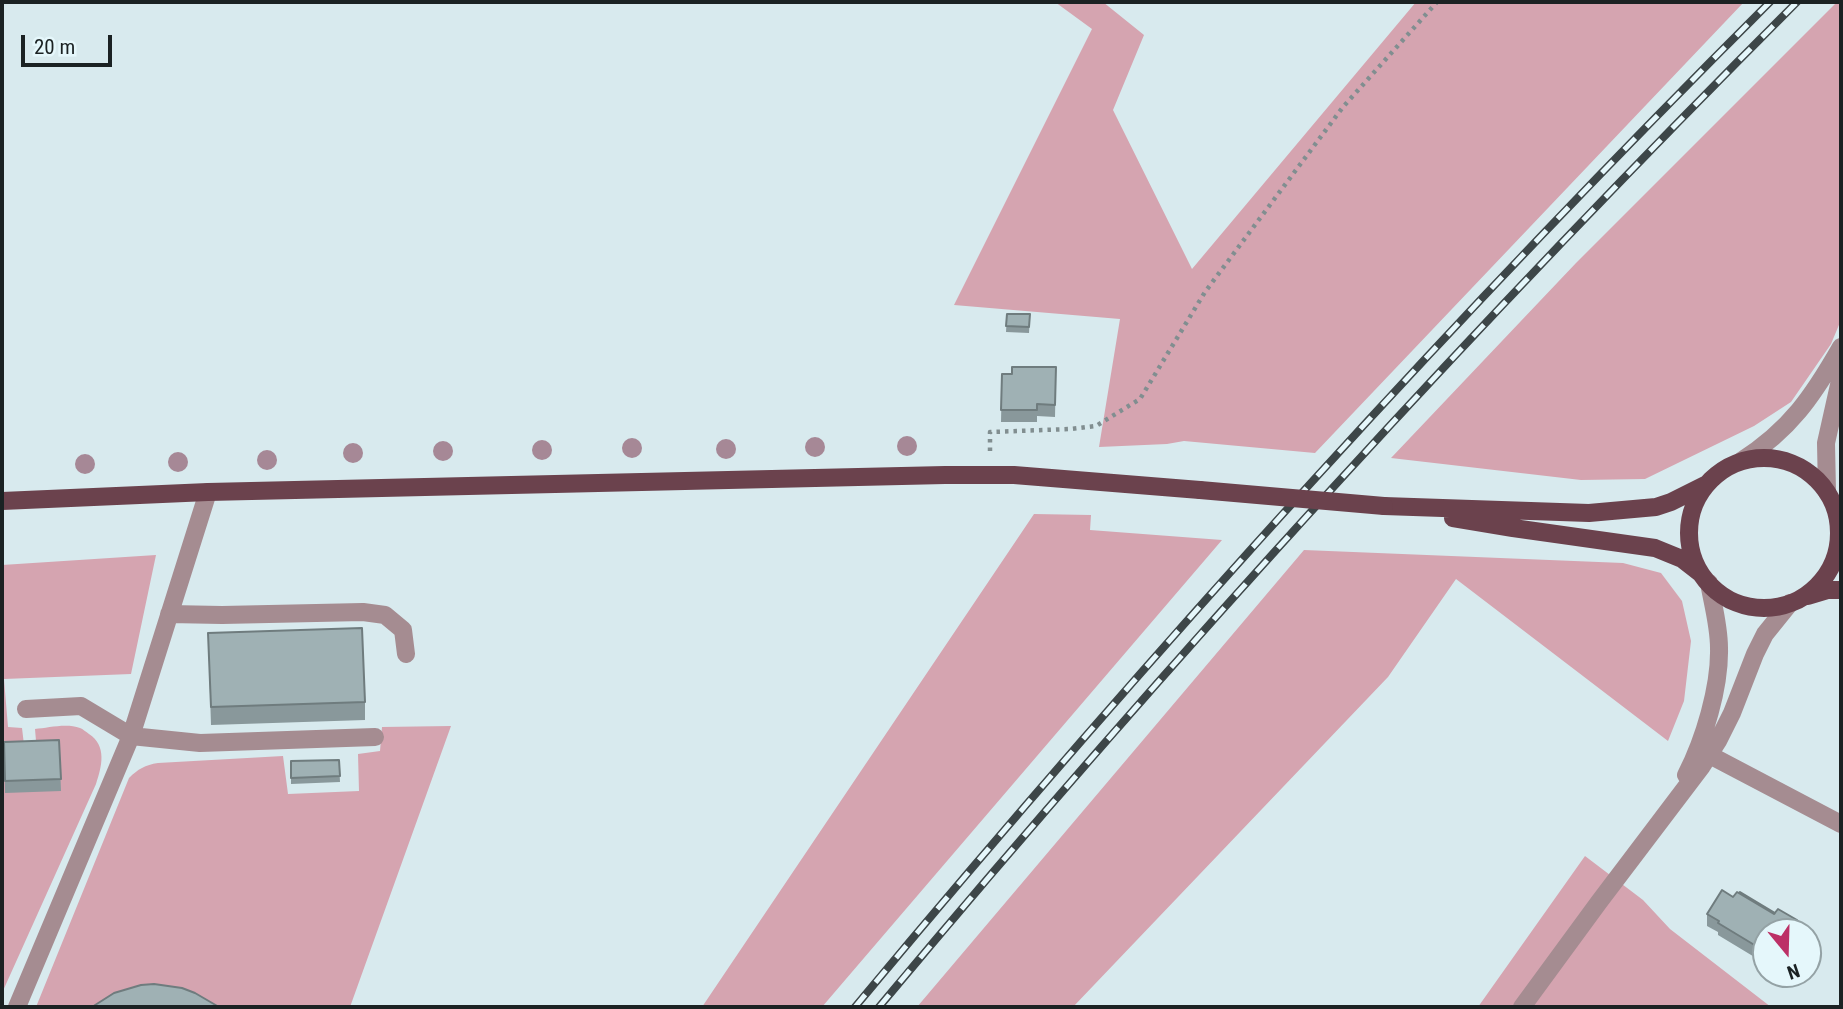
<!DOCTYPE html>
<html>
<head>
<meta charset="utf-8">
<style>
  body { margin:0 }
  #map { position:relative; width:1843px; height:1009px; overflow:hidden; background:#d8eaee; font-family:"Roboto Condensed",sans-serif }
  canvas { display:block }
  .frame { position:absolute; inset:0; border:4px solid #1b2223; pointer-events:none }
  .north { position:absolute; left:1752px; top:918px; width:70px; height:70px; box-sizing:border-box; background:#e5f7fb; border:2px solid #94a2a5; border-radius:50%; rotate:161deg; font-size:19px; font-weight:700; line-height:28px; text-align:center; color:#1b2223 }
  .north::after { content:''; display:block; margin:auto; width:24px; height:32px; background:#bc3066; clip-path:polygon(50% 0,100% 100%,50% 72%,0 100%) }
  .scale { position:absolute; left:21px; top:35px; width:91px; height:32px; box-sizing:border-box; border:4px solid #1b2223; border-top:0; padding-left:9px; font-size:21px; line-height:24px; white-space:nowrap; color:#1b2223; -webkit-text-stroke:5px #e5f7fb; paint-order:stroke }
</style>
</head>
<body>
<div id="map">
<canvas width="1843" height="1009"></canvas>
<div class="frame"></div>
<div class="north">N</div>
<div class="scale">20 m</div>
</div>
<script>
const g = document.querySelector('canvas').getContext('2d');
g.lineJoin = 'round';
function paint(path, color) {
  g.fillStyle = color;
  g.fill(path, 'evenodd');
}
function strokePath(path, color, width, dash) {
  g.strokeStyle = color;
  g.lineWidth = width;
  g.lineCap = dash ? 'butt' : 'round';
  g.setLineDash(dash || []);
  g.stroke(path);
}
const green = new Path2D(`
  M1055 2H1103L1144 35 1113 110 1192 269 1416 2H1744L1315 453 1184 441 1167 444 1099 447 1120 319 954 305 1092 29Z
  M1837 2H1841V320L1831 344 1791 402 1754 426 1645 479 1581 480 1391 458 1576 263Z
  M1034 514 1091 515 1090 530 1222 540 822 1007H702Z
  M1304 550 1623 563 1661 573 1682 601 1691 641 1684 701 1668 741 1456 579 1388 677 1073 1007H917Z
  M156 555 131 674 4 679 8 727 22 728 25 753H37L35 729C48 728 66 723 80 728 83 729 86 732 89 734 107 746 102 766 96 784L2 993V565Z
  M451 726 350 1007H36L129 778C138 769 145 765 158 763L283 756 288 794 359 791 358 754 380 751 382 727Z
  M1585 856 1643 900 1670 929 1771 1007H1478Z`);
const path = new Path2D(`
  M990 451V432L1071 429 1096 426 1140 399 1205 292 1343 107 1437 2`);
const minor = new Path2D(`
  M1741 461C1790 430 1813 396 1841 347
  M1827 492 1826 443 1841 376
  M169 614 222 615 363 612 385 615 403 630 406 654
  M26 709 81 706 131 736 200 743 375 737
  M1702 751 1841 824
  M1686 775C1704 740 1720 687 1719 648 1719 626 1713 605 1709 583
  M17 1007 131 736 208 492
  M1522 1007 1599 902 1702 766 1718 741 1732 713 1755 654 1765 634 1790 603`);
const major = new Path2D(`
  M1689 533a75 75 0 1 1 150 0a75 75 0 1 1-150 0Z
  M2 501 208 492 945 475H1014L1200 490
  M1384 506 1589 513 1656 507 1671 502 1705 485
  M1453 518 1513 528 1655 548 1682 559 1700 573
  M1808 596 1828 590H1841`);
const rail = new Path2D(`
  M855 1007C1145 659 1449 322 1770 2
  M879 1007C1170 659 1476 323 1797 2`);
const majorBridge = new Path2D(`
  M1200 490 1384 506`);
const trees = [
  [907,446],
  [815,447],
  [632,448],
  [726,449],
  [542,450],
  [443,451],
  [353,453],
  [267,460],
  [178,462],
  [85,464]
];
const wall = new Path2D(`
  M1007 314H1030L1029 333 1006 332Z
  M1056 367 1055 417 1037 416V422H1001L1002 374H1012Z
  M208 633 365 702V720L211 725Z
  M59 740 61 791 5 793 4 742Z
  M339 760 340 782 291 784V761Z
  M1707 914 1766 932V964L1718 935V932L1707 926Z`);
const shadedWall = new Path2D(`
  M1797 920 1796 932H1789Z`);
const building = new Path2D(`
  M1007 314H1030L1029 327 1006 326Z
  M1012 367H1056L1055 405 1037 404V410H1001L1002 374H1012Z
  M362 628 365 702 211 707 208 633Z
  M59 740 61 779 5 781 4 742Z
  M339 760 340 776 291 778V761Z
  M1722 890 1733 897 1737 892 1774 914 1778 909 1797 920 1789 932H1766V952L1718 923 1719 921 1707 914Z
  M1740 892 1775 913 1774 914 1739 893Z
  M154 984 182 988 195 993 219 1007H92L114 993 141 985Z`);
paint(green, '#d5a4b0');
strokePath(path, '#818e90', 4.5, [3.5, 5]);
strokePath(minor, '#a58c91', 18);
strokePath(major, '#6b424d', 18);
strokePath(rail, '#3d4648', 8);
strokePath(rail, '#e5f7fb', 5, [16]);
strokePath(majorBridge, '#6b424d', 18);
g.fillStyle = '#a68896';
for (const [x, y] of trees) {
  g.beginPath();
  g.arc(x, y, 10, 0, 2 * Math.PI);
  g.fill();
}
paint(wall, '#89989b');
paint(shadedWall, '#6f7c7e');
paint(building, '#9fb1b4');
strokePath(building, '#6f7c7e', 2);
</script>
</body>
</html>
